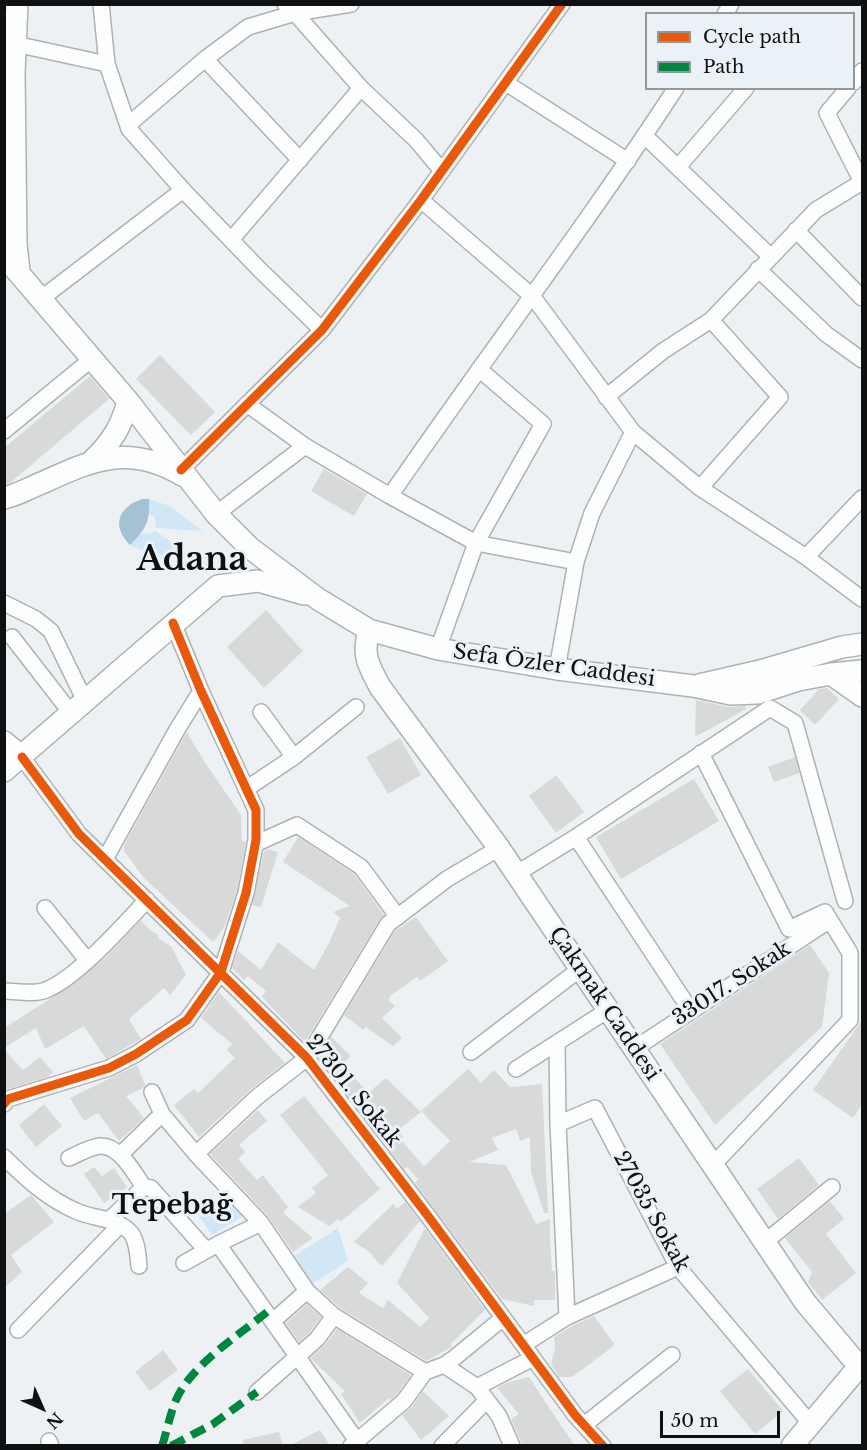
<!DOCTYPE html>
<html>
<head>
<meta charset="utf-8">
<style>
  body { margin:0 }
  #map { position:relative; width:867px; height:1450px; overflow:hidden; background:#eef1f4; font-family:"Libre Baskerville",serif }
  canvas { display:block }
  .frame { position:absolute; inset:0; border:6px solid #0e1012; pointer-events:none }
  .legend { position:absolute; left:645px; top:12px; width:210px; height:78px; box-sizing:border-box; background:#ebf2f7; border:2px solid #93989b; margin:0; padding:8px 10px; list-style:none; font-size:18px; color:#0e1012 }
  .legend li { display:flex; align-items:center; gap:12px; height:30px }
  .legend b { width:30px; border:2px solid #93989b }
  .north { position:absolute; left:12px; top:1378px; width:60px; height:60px; -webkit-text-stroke:4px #ebf2f7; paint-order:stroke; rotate:135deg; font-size:16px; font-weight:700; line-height:24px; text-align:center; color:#0e1012 }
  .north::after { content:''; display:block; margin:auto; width:21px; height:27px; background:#0e1012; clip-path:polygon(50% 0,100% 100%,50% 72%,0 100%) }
  .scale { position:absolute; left:660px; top:1411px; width:120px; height:27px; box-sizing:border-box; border:3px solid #0e1012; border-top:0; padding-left:8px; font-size:18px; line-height:21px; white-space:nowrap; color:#0e1012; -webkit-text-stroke:4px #ebf2f7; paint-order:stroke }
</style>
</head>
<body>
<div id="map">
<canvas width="867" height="1450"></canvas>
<div class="frame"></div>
<ul class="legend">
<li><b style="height:8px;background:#e8590c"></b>Cycle path</li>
<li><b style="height:8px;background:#00873e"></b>Path</li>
</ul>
<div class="north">N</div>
<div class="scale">50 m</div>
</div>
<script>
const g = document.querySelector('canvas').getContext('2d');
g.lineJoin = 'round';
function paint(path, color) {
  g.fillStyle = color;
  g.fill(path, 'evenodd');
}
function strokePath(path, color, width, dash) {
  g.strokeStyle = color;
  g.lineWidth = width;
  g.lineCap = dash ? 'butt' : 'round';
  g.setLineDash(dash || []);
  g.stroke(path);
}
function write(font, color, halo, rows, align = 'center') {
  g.font = font + ' "Libre Baskerville",serif';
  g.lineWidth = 6;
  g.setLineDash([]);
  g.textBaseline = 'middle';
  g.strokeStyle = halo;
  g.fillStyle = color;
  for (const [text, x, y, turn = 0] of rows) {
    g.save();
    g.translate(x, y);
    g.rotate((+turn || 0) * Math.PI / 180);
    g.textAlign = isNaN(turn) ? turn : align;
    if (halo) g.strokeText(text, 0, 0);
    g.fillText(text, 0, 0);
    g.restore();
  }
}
const green = new Path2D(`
  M149 499 170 506 203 531 156 528 155 518 149 514Z
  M155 531 191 555H153L130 545 141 533 149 534Z
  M226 1196 245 1215 212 1235 196 1212Z
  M338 1228 348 1261 312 1284 294 1256Z`);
const water = new Path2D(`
  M142 499H149C150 522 146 529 130 545 111 526 118 507 142 499Z`);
const building = new Path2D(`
  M160 355 215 412 191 435 136 379Z
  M90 376 109 399 10 483 4 485V448Z
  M324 469 367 494 354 516 311 491Z
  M266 610 303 651 264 688 227 647Z
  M827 688 839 699 815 725 800 710 819 689Z
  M696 700 729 707 745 706 746 709 695 737Z
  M187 732 204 761 241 815 242 841 246 842 237 891 225 926 213 942 144 878 124 851V845Z
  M400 738 421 775 388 794 366 757Z
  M795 757 799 773 774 782 768 767Z
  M556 775 584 812 556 833 529 796Z
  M694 779 719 821 621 879 596 837Z
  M298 837 354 874 384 915 380 919 305 1042 262 997 266 991 248 976 244 980 232 968 238 951 261 970 278 942 314 970 329 943 340 918 333 912 350 906 283 862Z
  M268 849 278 852 261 907 252 905 264 851Z
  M416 917 448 961 420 981 417 977 390 996 391 997 388 1000 395 1006 382 1018 402 1038 393 1046 366 1027 363 1030 344 1015 395 931Z
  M141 920 152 932 157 934 159 939 171 946 186 975 170 995 164 988 129 1019 141 1039 106 1059 84 1026 45 1049 36 1028 4 1048V1028L77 982 106 957Z
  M810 945 829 973 822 1027 715 1125 660 1044Z
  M219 992 285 1063 250 1090 199 1137 174 1105 194 1089 198 1093 235 1058 227 1050 232 1044 201 1018Z
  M862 1020V1104L853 1118 813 1090Z
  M331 1037 351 1056 343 1064 368 1093 386 1078 421 1112 397 1131 403 1137 400 1139 424 1166 450 1141 421 1111 468 1069 481 1083 494 1070 510 1087 542 1084 548 1213H544L531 1172 530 1137 520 1141 516 1129 492 1138 498 1150 469 1162 506 1165 536 1224 550 1219V1241L552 1271H555V1300H534V1306L502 1299 415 1183 418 1179 407 1167 404 1169 319 1057Z
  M4 1049 23 1070 40 1057 53 1072 48 1077 4 1090Z
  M137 1065 145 1085 143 1088 126 1096 144 1118 119 1141 98 1113 84 1121 70 1098Z
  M304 1096 380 1189 340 1222 338 1219 329 1226 298 1207 316 1193 312 1188 328 1175 280 1115Z
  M44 1104 62 1126 36 1147 19 1125Z
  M258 1110 267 1121 239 1145 245 1152 238 1159 257 1180 263 1175 288 1207 283 1213 313 1238 293 1252 268 1216 210 1154Z
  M799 1158 819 1185 778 1219 757 1189Z
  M94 1167 102 1176 114 1168 127 1187 104 1203 84 1174Z
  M31 1195 54 1222 11 1255 22 1272 4 1288V1214Z
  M830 1201 844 1219 826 1234 856 1273 822 1300 808 1282 812 1272 785 1238Z
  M405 1202 420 1221 382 1266 368 1251 354 1242 393 1204 397 1209Z
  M425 1228 485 1310 451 1344 452 1347 426 1361 340 1308 320 1290 348 1267 368 1283 359 1293 383 1308 388 1300 420 1327 429 1318 397 1283Z
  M307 1304 321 1317 310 1332 299 1342 286 1323Z
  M594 1316 615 1345 572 1377H559L551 1364 555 1348 554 1337 572 1326Z
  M337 1329 411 1375 397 1394 391 1400 389 1398 360 1423 341 1394 345 1391 310 1358 325 1345Z
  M163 1350 178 1370 150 1391 135 1372Z
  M748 1369 783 1411 755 1434 720 1391Z
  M529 1377 544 1400 575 1446H524L521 1442 511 1419 519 1414 497 1388 506 1383Z
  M423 1391 449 1416 421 1440 402 1415 412 1407Z
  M320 1430 330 1446H289Z
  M279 1432 283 1446H243V1440Z`);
const minor = new Path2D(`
  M101 4 107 64 129 129 183 190 259 269 322 330
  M285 4 295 13 361 88 416 140 442 171
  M725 14 731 4
  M15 44 107 64
  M205 59 300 160
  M854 82 862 71
  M506 83 628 161
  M848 88 827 113 862 182
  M128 125 205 59 248 27 295 13 351 4
  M645 136 770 256
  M678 167 746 88
  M421 200 533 297 633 432 700 488 806 557 862 599
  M796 230 862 298
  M231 240 361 88
  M758 269 826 334 862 360
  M42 298 183 190
  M606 397 663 351 711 320 816 210 862 182
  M247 404 305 446 390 496 476 543 576 562
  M4 431 93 358
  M181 470 322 330 421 200 562 4
  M700 488 780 397 711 320
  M390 496C484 359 585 227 676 88
  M216 514 305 446
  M806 557 862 498
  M4 603 36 619 51 631 85 701
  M12 637 71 713
  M438 649 476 543 543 424 479 369
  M557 669 576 562 592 513 633 432
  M261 712 294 757
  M701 753 789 929 825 912 850 953V1020L713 1165
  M22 757 79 834 307 1058 428 1216 575 1415 603 1446
  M246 789 294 757 356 707
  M576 837 691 1011
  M255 844 297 825 361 867 398 917
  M105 859 178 728 201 691
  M516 874 576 837 770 708 795 723 845 901
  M45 908 87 960
  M4 991C17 991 34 995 46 990 77 978 123 925 147 900
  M557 1045 558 1124 567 1317
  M634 1049 830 920
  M471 1052 580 969
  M516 1069 608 1010
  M152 1092 162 1114 196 1154 261 1223 307 1291 334 1316 425 1372
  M4 1104 8 1099 109 1068 136 1054 187 1020 221 972 246 893 256 840V810L201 691 173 623
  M558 1124 595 1108 678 1267 810 1423
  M196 1154 257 1097 307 1058 388 924 447 879 499 848
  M120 1155 162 1114
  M4 1157C25 1178 48 1199 76 1211 92 1219 115 1217 129 1231 137 1238 138 1255 139 1266
  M69 1158C78 1154 90 1147 100 1146 120 1145 134 1173 144 1187
  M109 1220 144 1187 151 1188 206 1250
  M765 1242 832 1187
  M218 1244 357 1441
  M184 1263 218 1244 261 1223
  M273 1321 307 1291
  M18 1330 119 1226
  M523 1345 567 1317 678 1267
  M444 1365 477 1387 499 1416 512 1446
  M477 1387 533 1358
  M257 1392 317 1339 334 1316
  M584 1425 672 1355
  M49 1441 51 1446
  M351 1446 404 1401 425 1372 444 1365 453 1359 503 1318
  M442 1446 487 1400`);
const secondary = new Path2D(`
  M17 4 14 73 16 244 19 271
  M4 256 128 401 216 514 250 548 318 599 369 630 438 649 557 669 693 686 731 694 758 693 798 680 831 674 862 671
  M92 461C111 443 122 426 128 401
  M4 498C18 495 31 487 44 482 94 459 130 444 182 475
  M369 630C362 656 368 664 380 687L499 848 805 1302 862 1370
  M831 674 862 696
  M699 685 760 671 842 647 862 644
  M4 742 22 757
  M4 771 218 586 258 581 304 594
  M792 1446 862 1363`);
const quiet = new Path2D(`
  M162 1446C167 1431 170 1414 176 1400 191 1365 238 1336 267 1312
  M171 1446 213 1424 257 1392`);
const cycleway = new Path2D(`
  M181 470 322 330 421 200 562 4
  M22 757 79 834 307 1058 428 1216 575 1415 603 1446
  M4 1104 8 1099 109 1068 136 1054 187 1020 221 972 246 893 256 840V810L201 691 173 623`);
const streetNames = [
  ["Sefa Özler Caddesi",554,666,8],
  ["33017. Sokak",732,984,-33],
  ["Çakmak Caddesi",604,1004,56],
  ["27301. Sokak",353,1091,51],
  ["27035 Sokak",651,1212,61]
];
const districtNames = [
  ["Tepebağ",172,1206]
];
const townNames = [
  ["Adana",192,561]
];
paint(green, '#d1e7f6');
paint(water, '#a4c2d4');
paint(building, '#d8d9d9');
strokePath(minor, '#afb1b3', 18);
strokePath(secondary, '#afb1b3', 24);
strokePath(minor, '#fcfdfd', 15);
strokePath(secondary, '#fcfdfd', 21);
strokePath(quiet, '#00873e', 8, [15, 8]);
strokePath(cycleway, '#e8590c', 9);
write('21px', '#0e1012', '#ebf2f7', streetNames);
write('bold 27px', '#0e1012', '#ebf2f7', districtNames);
write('bold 33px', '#0e1012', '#ebf2f7', townNames);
</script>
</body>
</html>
